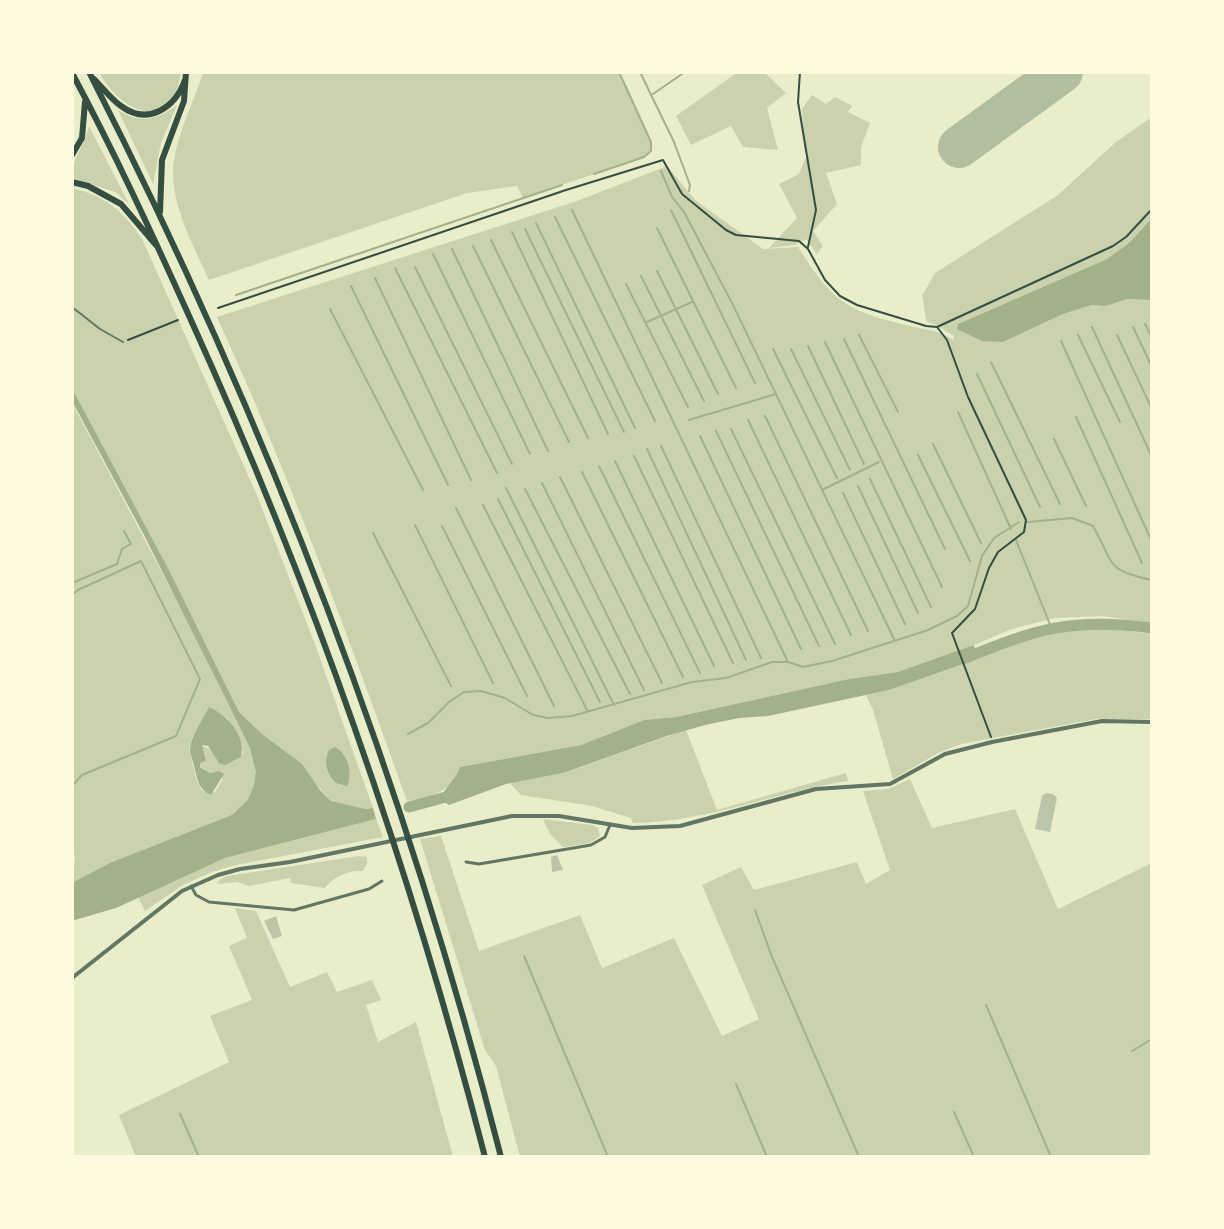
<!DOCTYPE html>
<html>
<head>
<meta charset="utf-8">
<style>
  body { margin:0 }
  #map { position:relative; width:1224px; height:1229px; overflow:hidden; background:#e9edc9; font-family:Figtree,sans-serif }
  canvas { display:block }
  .frame { position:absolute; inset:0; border:74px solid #fefae0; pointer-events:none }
</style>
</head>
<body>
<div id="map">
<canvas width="1224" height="1229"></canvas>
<div class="frame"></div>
</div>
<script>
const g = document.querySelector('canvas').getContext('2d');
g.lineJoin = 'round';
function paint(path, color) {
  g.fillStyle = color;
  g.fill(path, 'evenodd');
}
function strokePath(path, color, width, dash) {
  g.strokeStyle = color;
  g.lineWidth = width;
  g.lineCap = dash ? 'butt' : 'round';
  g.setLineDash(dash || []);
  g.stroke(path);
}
const green = new Path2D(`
  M99 72H181C173 134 121 114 99 72Z
  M203 72H619L651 142V151L644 157 523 198 517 186 467 193 209 280C194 247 174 211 173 174 173 140 194 104 203 72Z
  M738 72H764L786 93 767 108 778 150 743 147 731 126 691 145 676 116Z
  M812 95 826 104 835 97 852 106 848 112 870 123 861 147V165L826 173 837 204 813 231 823 246 817 254 806 239 795 245 769 248 797 218 779 184 799 174 807 155 804 147 802 109Z
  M177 105 161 143 153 184 118 110C140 124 157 120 177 105Z
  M1152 117V218L1130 242 1107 259 958 324 1003 342 1063 314 1092 305 1105 306 1127 299 1152 300V623L1102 616 1054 618 1012 629 953 654 898 672 849 679 676 717 644 720 581 745 460 767C452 792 431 797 407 801 349 638 289 474 217 317L577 201 667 166 695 200 763 249 798 247C832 300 843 310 906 325 927 331 932 327 953 340L954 336 936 325 927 322C924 313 925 305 922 296L935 273 1058 195 1116 142Z
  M89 126 129 204 115 192 72 178C72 157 84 148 89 126Z
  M72 188C107 197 122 210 142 239L256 493 316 647 373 808 366 809 331 801 288 753 261 733 239 712 170 572 72 388Z
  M72 403 257 751 258 789 239 818 72 887 75 855 72 857ZM207 714 227 718 243 752 241 757 232 762 217 760 214 752 202 745 206 761 200 763V766L210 773 215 772 223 779 215 792 202 791 196 779 189 748 193 736Z
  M1095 627 1152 634V719H1096L961 744 940 752 893 779 873 710 866 695 889 690 1051 631Z
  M686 730 717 810 846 773 848 781C774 792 709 822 633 823L631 818 592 806 521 795 510 783 563 773Z
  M910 779 932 828 1015 809 1058 909 1152 863V1157H520L496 1066 485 1050 420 839 441 836 479 951 580 915 602 968 674 938 722 1036 759 1019 702 885 741 867 754 890 857 862 866 884 890 870 863 791 888 789Z
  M376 819 383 837 236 865 212 872 183 885 145 911 138 897 225 858Z
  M543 819 592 825 598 828 600 836 590 843 563 847 550 834Z
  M359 856 367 857V864L363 871C348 870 334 876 325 888L291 883 290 878 249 886 237 882 218 884 219 880 227 876Z
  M235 908 256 911 290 987 327 972 337 992 372 980 381 1000 366 1005 378 1042 416 1022 453 1157H136L119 1115 229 1062 210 1016 252 1000 229 946 247 938Z`);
const water = new Path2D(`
  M1152 218V300L1127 299 1106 306 1092 305 1063 314 1003 342 982 341 957 329 958 324 1107 259 1130 242Z
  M72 388 170 572 239 712 261 733 302 764 320 790 331 801 366 809 373 808 376 819 225 858 116 908 75 920H72V883L110 863 232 815 248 800 254 785 256 772 250 748 226 699 145 537 72 401Z
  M974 645 977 659 889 690 768 716 739 718 705 725 667 736 563 773 506 784 449 805 444 802 442 795C448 784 456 779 460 767L581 745 644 720 676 717 849 679 898 672Z
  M209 707C228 716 246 735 241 757L225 765 219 763 208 746 202 745 206 761 200 763V767L210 773 219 771 224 774 211 795C199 789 198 782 195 770 194 763 191 758 190 751 190 736 203 720 209 707Z
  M335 747C348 754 353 773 347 786L336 783C327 774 323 762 329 750Z`);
const stream = new Path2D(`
  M640 72 674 142 690 185 689 191
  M653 94 685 72
  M661 171 672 197 684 212 733 305 894 639
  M594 174 644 157 651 151V142L619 72
  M572 210 787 660
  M671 210 755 383
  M555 217 655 421
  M536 223 635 428
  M657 228 736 388
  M525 229 624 432
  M512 232 608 434
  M491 240 588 438
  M473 246 569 442
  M452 249 548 451
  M433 254 530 454
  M415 267 512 464
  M395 268 497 473
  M657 271 718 394
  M641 276 704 401
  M375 278 471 480
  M626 284 688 407
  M351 286 448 485
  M236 295 562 185
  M330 309 423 490
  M647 322 692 302
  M1145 324 1152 338
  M1092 327 1152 457
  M1133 327 1152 367
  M859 335 898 412
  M1078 335 1120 422
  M1117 335 1152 409
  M844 339 945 549
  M1061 341 1152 542
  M825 342 942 587
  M808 346 864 464
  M773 349 837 478
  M791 349 850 470
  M991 362 1060 504
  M977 374 1040 507
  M958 412 1011 529
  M765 416 868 631
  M1076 417 1142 563
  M689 420 776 394
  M748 420 851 635
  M731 429 835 644
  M716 431 819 646
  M700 436 801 649
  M1054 439 1086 506
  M933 444 981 543
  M661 446 761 658
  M647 449 746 660
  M918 455 970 561
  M634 456 733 663
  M615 461 714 666
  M599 466 700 673
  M582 472 683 677
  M560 477 662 683
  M870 479 931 607
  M542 483 644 690
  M858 486 918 613
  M506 488 614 705
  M525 489 630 694
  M824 489 879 462
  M843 493 905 624
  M498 499 600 702
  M483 505 587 710
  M456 508 554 706
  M1028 522 1072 518 1093 526C1115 565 1105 570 1152 580
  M415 525 493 683
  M442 526 527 696
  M373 533 451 686
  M1016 540 1051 627
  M72 583 117 564 122 549 131 544 124 531
  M72 595 78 590 141 561 200 679 176 736 82 775 72 786
  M408 734 428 723 449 702 464 692 481 691 505 698 533 715 548 718 572 716 692 682 726 678 772 662H788L803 667 832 661 928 630 957 616 968 606 982 556 994 538 1019 522
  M755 910 772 957 859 1157
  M524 956 608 1157
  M986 1005 1051 1157
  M1132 1051 1152 1039
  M736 1084 767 1157
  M954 1112 974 1157
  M180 1114 199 1157`);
const river = new Path2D(`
  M963 659C1036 629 1072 617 1152 628
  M409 807 457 794`);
const runway = new Path2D(`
  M959 147 1062 72`);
const building = new Path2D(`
  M1046 793 1053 794 1057 798 1050 832 1035 829 1042 796Z
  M557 855 563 870 552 872 551 857Z
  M276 916 282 936 273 939 264 921Z`);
const path = new Path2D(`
  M800 72 798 102 816 210 808 247
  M218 308 566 190 663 160 682 194 726 230 736 235 799 241 808 249 825 280 840 296 857 305 926 326 937 327 1113 246 1126 237 1152 209
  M937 327 947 340 968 397 1026 520 1024 532 998 552 989 568 975 609 952 633 991 737
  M128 340 178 320`);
const service = new Path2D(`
  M72 307 100 329 123 342`);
const minor = new Path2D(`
  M466 862 479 864 591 845 605 837 610 825
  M191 886 196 895 209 902 294 910 369 889 382 881`);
const tertiary = new Path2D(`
  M72 978 182 891 218 875 240 869 290 862 512 816H559L632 828 680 826 816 789 890 784 945 754 992 742 1102 721 1152 722`);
const motorway = new Path2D(`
  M89 72C265 417 405 781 501 1157
  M72 73C115 153 153 236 190 318 313 589 411 870 485 1157
  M94 79C103 88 111 99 121 106 148 126 175 108 185 80
  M72 155 82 138 85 102
  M72 182 88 186 121 204 156 245
  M160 212 162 160 184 101 186 72`);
paint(green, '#cad2ad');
paint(water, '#a3b18a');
strokePath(stream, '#a3b18a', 2);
strokePath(river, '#a3b18a', 11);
strokePath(runway, '#b2bea0', 42);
paint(building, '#bcc5a7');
strokePath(path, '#344e41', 2);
strokePath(service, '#617663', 2);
strokePath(minor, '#617663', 3);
strokePath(tertiary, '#617663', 4);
strokePath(motorway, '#344e41', 6);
</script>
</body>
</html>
